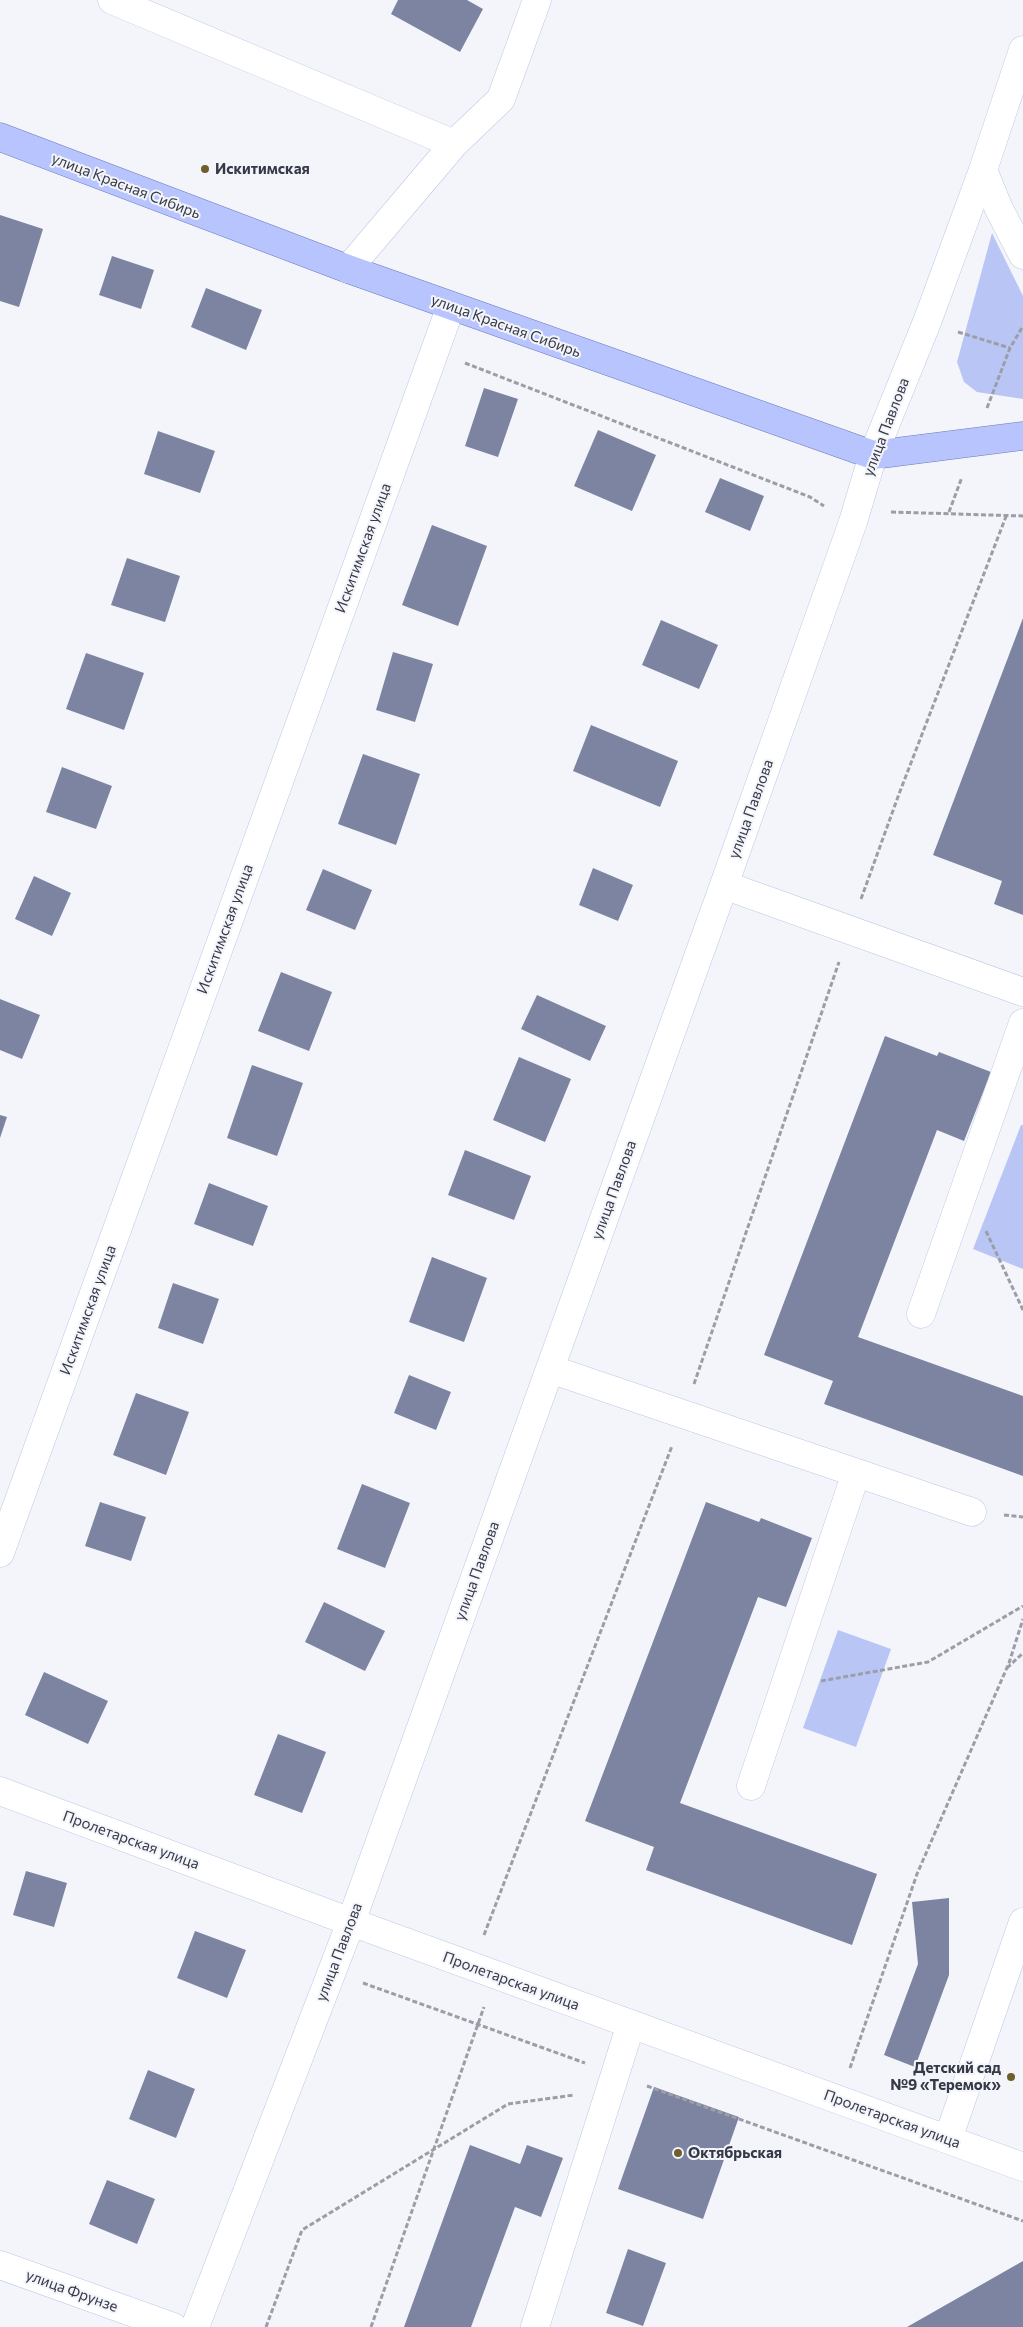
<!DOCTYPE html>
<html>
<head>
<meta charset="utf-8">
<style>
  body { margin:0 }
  canvas { display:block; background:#f3f5fb }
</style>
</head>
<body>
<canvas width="1023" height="2327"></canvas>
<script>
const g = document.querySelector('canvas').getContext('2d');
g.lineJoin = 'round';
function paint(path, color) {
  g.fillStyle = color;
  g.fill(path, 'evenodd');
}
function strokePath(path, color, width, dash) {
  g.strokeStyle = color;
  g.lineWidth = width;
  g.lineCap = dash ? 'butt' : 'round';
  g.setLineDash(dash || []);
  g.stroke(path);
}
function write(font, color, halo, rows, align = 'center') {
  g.font = font + ' Commissioner,sans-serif';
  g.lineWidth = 4;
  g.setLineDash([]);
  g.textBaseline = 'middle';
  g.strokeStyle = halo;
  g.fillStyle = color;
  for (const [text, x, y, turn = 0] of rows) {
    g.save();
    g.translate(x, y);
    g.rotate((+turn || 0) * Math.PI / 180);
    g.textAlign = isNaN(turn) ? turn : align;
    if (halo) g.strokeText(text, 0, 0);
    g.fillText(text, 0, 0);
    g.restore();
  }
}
const green = new Path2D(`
  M992 233 1023 296V399L977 392 964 382 957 362Z
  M1021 1125H1023V1269L973 1249Z
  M838 1630 891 1649 856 1747 803 1728Z`);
const building = new Path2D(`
  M398 0H467L483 9 460 52 391 14Z
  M0 215 43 229 19 307 0 301Z
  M112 256 154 270 141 309 99 295Z
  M206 288 262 310 246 350 191 327Z
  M484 388 518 399 498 457 465 446Z
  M598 430 656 455 632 511 574 486Z
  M158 431 215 451 200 493 144 474Z
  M720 478 764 496 750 531 705 512Z
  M432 525 487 546 458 626 402 605Z
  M127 558 180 576 165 622 111 605Z
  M1023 618V915L994 904 1002 881 933 855Z
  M661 620 718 645 699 689 642 665Z
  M393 652 433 664 415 722 376 710Z
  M86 653 144 673 124 730 66 709Z
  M591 725 678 761 660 807 573 771Z
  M363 754 420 774 396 845 338 824Z
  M62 767 112 786 96 829 46 812Z
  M593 868 633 885 618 921 579 905Z
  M323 869 372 890 355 930 306 910Z
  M34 876 71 893 52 936 15 919Z
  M281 972 332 992 309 1051 258 1031Z
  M537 995 606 1026 590 1061 521 1029Z
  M0 999 40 1015 22 1059 0 1050Z
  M885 1036 937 1056 939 1052 991 1072 964 1141 937 1130 858 1337 1023 1396V1476L824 1404 833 1381 764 1355Z
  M519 1057 571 1079 545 1142 493 1120Z
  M252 1065 303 1083 277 1156 227 1138Z
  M0 1115 7 1117 0 1138Z
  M465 1150 531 1176 514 1220 448 1195Z
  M209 1183 268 1206 253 1246 194 1224Z
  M432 1257 487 1278 464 1342 409 1322Z
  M173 1283 219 1299 203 1344 158 1328Z
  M409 1375 451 1392 436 1430 394 1413Z
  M136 1393 189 1412 166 1475 113 1455Z
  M362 1484 410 1503 385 1568 337 1549Z
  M100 1502 146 1517 131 1561 85 1546Z
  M706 1502 759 1522 761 1518 812 1538 786 1607 758 1597 680 1803 877 1874 852 1945 646 1870 654 1847 585 1821Z
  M324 1602 385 1631 365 1671 305 1642Z
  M44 1672 108 1701 88 1744 25 1715Z
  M278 1734 326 1752 302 1813 254 1795Z
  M26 1871 67 1883 54 1927 13 1915Z
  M949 1898V1975L915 2067 884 2055 918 1964 912 1902Z
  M195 1931 246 1950 227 1998 177 1978Z
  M148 2070 195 2089 176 2138 129 2119Z
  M654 2087 739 2117 703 2219 618 2189Z
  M470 2145 520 2164 527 2145 563 2158 541 2217 515 2207 471 2327H404Z
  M107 2180 155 2199 137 2244 89 2224Z
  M628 2249 666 2263 643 2326 606 2313Z
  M1023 2261V2327H907Z`);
const path = new Path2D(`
  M958 332 1010 348
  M465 363 810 497 824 506
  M987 408 1010 348 1023 326
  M891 512 1023 516
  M949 512 962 477
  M861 899 899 794 1007 514
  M986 1231 1023 1310
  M694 1384 839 962
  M1004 1515 1023 1517
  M1007 1668 1023 1653
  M821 1681 928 1662 1023 1606
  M484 1935 672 1446
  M363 1983 585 2063
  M850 2068 917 1874 1009 1663 1023 1619
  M647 2086 1023 2221
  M266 2327 302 2230 508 2104 574 2095
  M371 2327 484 2007`);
const minor = new Path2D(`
  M112 0 454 144
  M983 170 999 209 1023 255
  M348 269 454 144 501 99 537 0
  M724 885 1023 992
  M921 1314 1023 1023
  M550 1369 972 1512
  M0 1553 451 306
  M751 1786 856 1473
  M0 1791 351 1922 1023 2167
  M948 2139 1023 1922
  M0 2265 173 2327
  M195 2327 351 1922 724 885 853 522 873 455 927 322 983 170 1023 50
  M535 2327 631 2024`);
const major = new Path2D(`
  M0 137 348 269 873 455 1023 436`);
const markers = [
  [205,169,5,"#6e5f2c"],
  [1011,2077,5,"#6e5f2c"],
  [678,2153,5,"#6e5f2c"]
];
const poiNames = [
  ["Искитимская",215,169],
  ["Детский сад",1001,2068,"right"],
  ["№9 «Теремок»",1001,2085,"right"],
  ["Октябрьская",688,2153]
];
const streetNames = [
  ["улица Красная Сибирь",126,186,21],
  ["улица Красная Сибирь",506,326,20],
  ["улица Павлова",886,427,-69],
  ["Искитимская улица",363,548,-70],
  ["улица Павлова",751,809,-70],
  ["Искитимская улица",225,929,-70],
  ["улица Павлова",614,1190,-70],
  ["Искитимская улица",88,1310,-70],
  ["улица Павлова",477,1571,-70],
  ["Пролетарская улица",131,1840,20],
  ["улица Павлова",339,1952,-69],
  ["Пролетарская улица",511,1981,20],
  ["Пролетарская улица",892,2119,20],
  ["улица Фрунзе",72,2291,20]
];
paint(green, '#b9c6f5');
paint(building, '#7d84a1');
strokePath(minor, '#bfc8e6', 29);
strokePath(major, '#6b7abc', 29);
strokePath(path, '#9b9ea7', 3, [5, 2.5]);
strokePath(minor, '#fff', 28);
strokePath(major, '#b8c4fd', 28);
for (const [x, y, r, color] of markers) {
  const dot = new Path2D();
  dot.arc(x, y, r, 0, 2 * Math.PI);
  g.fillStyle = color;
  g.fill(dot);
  strokePath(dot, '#f3f5fb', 2);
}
write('bold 15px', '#363a46', '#f3f5fb', poiNames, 'left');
write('15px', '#363a46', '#f3f5fb', streetNames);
</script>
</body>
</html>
